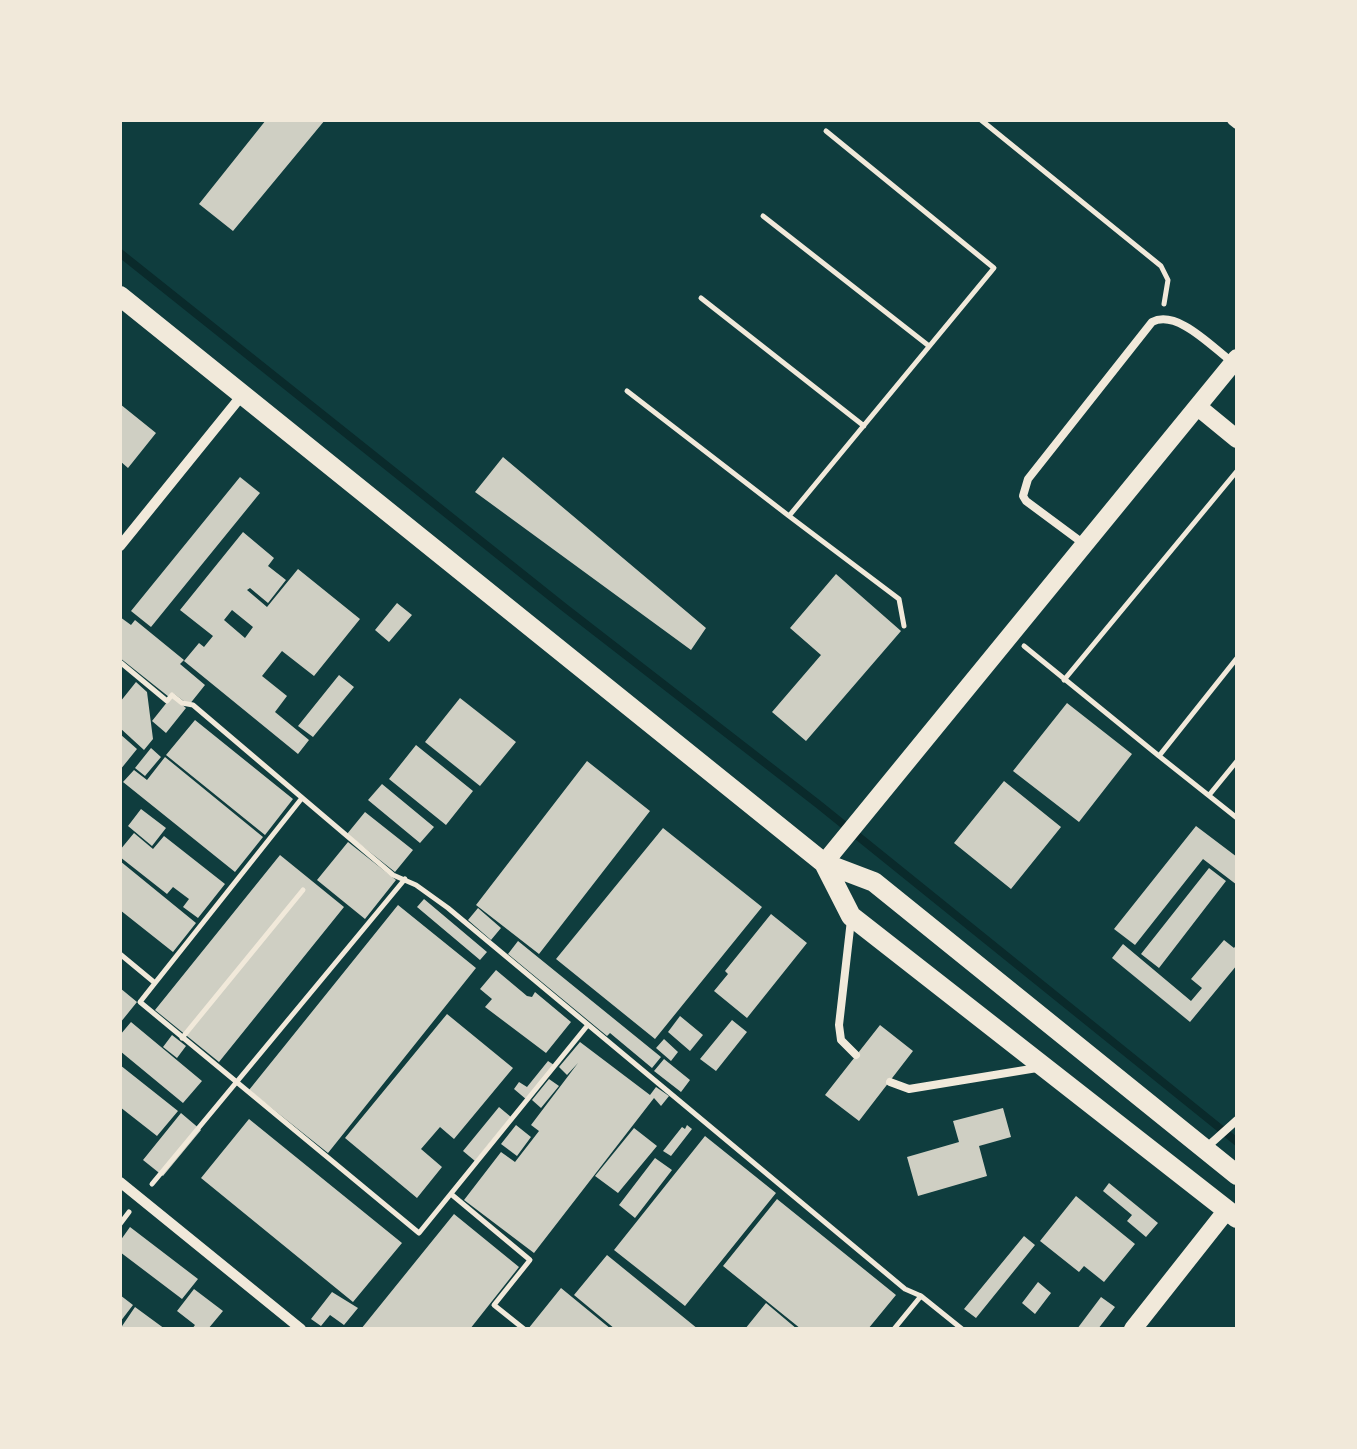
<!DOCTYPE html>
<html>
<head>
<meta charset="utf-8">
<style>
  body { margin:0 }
  #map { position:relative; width:1357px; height:1449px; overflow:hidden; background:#0f3d3e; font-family:Mulish,sans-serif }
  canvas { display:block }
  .frame { position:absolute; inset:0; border:122px solid #f1e9da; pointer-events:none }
</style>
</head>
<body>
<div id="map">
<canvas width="1357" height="1449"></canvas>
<div class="frame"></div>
</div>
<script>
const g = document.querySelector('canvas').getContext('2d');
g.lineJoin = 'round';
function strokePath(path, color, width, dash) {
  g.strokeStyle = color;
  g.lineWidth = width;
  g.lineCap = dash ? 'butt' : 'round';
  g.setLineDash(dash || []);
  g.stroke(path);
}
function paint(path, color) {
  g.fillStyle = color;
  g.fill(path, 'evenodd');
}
const stream = new Path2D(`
  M120 253 565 608 818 804 1237 1142`);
const building = new Path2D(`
  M266 120H325L233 231 199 204Z
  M120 404 156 433 128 468 120 461Z
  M503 457 706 628 691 650 475 492Z
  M240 477 260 493 151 627 131 611Z
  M243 532 274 558 268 566 286 580 268 603 250 588 247 590 267 607 298 569 360 619 314 676 282 651 262 676 287 696 275 712 309 740 298 754 184 661 199 643 204 647 213 636 180 610ZM232 610 253 627 245 638 224 620Z
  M836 574 901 631 806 741 772 712 821 655 790 628Z
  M397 603 412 615 389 642 375 630Z
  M120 617 131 625 135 620 184 660 180 664 205 685 189 705 173 693 169 697 120 658Z
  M339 675 354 687 313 737 298 726Z
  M136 682 147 692 153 739 144 750 120 728V702Z
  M172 696 186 708 166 733 152 721Z
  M460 698 516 742 480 786 425 742Z
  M1067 703 1132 754 1079 822 1013 771Z
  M195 720 293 799 265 835 166 755Z
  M120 734 137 749 120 770Z
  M416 745 473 791 446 825 389 779Z
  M151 748 161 757 145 776 135 768Z
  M165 757 263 837 235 872 123 782 134 770 147 780Z
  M587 761 650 811 539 954 476 905Z
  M1004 781 1061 827 1011 889 954 843Z
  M382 784 434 827 420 843 368 800Z
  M141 809 166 828 152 846 128 826Z
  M365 812 413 850 395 872 347 834Z
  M1196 826 1237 857V885L1203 859 1135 945 1114 929Z
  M663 828 762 907 655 1039 556 959Z
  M134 833 153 849 164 836 225 884 198 918 183 907 189 899 173 887 167 894 120 857V850Z
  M348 842 396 880 365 919 317 880Z
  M280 855 344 907 219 1062 155 1010Z
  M120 861 196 923 173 952 120 910Z
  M1209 868 1226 881 1159 968 1141 954Z
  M424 899 487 952 480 960 417 907Z
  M398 905 476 968 328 1153 249 1090Z
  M478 908 501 928 491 940 468 920Z
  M771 914 807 943 747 1018 714 991 728 974 725 971Z
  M1224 940 1234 948 1237 944V965L1190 1022 1112 958 1123 944 1191 1001 1202 988 1191 979Z
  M518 941 661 1057 652 1068 610 1033 607 1036 508 954Z
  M496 970 527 996 532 997 535 992 571 1022 546 1053 485 1007 492 999 480 989Z
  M120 988 137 1002 120 1023Z
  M447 1014 513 1068 454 1139 440 1127 421 1149 442 1167 417 1198 345 1138Z
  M680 1016 703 1035 690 1051 668 1032Z
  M732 1020 747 1032 716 1071 700 1059Z
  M131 1022 202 1081 183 1103 120 1051V1035Z
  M880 1025 913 1051 859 1121 825 1095Z
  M172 1035 186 1046 177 1058 163 1047Z
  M664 1039 678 1052 671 1061 656 1048Z
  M580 1042 650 1095 656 1087 669 1096 661 1106 654 1098 534 1253 464 1200 501 1152 515 1162 539 1131 531 1125 578 1063 567 1075 559 1067Z
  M664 1059 690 1080 681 1092 654 1071Z
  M548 1061 554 1065 527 1100 514 1089 519 1082 527 1087Z
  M120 1065 178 1111 157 1136 120 1107Z
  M549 1079 559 1086 541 1108 532 1100Z
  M499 1107 511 1117 475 1161 463 1151Z
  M1003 1108 1011 1137 979 1146 987 1176 918 1196 907 1157 959 1142 953 1121Z
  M181 1113 201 1130 163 1176 143 1160Z
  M249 1119 402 1243 353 1302 201 1178Z
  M516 1125 531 1137 517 1156 501 1144Z
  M687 1125 692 1129 671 1156 663 1151 682 1127 685 1129Z
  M634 1128 657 1146 618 1193 595 1176Z
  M705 1136 776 1193 685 1306 614 1250Z
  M655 1158 672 1170 635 1218 619 1205Z
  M1109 1183 1158 1223 1146 1237 1127 1221 1132 1215 1103 1191Z
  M1076 1196 1135 1244 1104 1282 1084 1266 1079 1272 1040 1241Z
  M777 1199 896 1295 868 1329H801L723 1266Z
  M454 1214 519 1267 470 1329H361Z
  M130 1227 198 1279 182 1299 120 1252V1241Z
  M1024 1236 1035 1245 976 1318 964 1309Z
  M607 1255 698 1329H615L574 1295Z
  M1038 1282 1051 1293 1035 1314 1022 1303Z
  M561 1288 611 1329H528Z
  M194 1289 223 1311 208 1329H192L195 1325 177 1311Z
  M332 1292 358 1308 344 1325 330 1315 321 1326 311 1319Z
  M120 1295 133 1305 120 1322Z
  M1101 1297 1115 1307 1098 1329H1077Z
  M766 1303 797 1329H745Z
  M135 1307 165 1329H120Z`);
const path = new Path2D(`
  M981 120 1161 266 1168 280 1164 304
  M826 131 994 268 789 516 899 599 904 626
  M763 216 929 346
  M701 298 864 426
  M627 391 789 516
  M1024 646 1159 756 1237 658
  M120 662 167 701 172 695 182 703 193 705 393 875 416 885 448 908 905 1289 921 1296 962 1329
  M1064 680 1237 471
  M1159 756 1237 818
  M1210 794 1237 761
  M120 954 155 983 140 1002 419 1233 587 1026
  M155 983 302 798
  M182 1038 303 890
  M152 1184 405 879
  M451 1194 530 1260 494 1305 524 1329
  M120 1224 129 1212
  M894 1329 921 1296`);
const service = new Path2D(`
  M1084 544 1026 501 1023 496 1028 479 1152 322C1177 309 1212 347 1231 361
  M851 920 839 1025 841 1040 856 1055
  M890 1082 909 1089 1037 1068
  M1208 1146 1237 1120`);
const minor = new Path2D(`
  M1232 120 1237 124
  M120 546 243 394
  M120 1182 301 1329`);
const tertiary = new Path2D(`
  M1198 407 1237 439
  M824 863 1237 358
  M1133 1329 1227 1210`);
const secondary = new Path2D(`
  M120 296 824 863 874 882 1237 1175
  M824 863 851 916 1237 1218`);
strokePath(stream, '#0a2a2b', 8);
paint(building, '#cfcfc3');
strokePath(path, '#f1e9da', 5);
strokePath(service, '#f1e9da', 8);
strokePath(minor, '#f1e9da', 10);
strokePath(tertiary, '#f1e9da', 18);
strokePath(secondary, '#f1e9da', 20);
</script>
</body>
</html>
